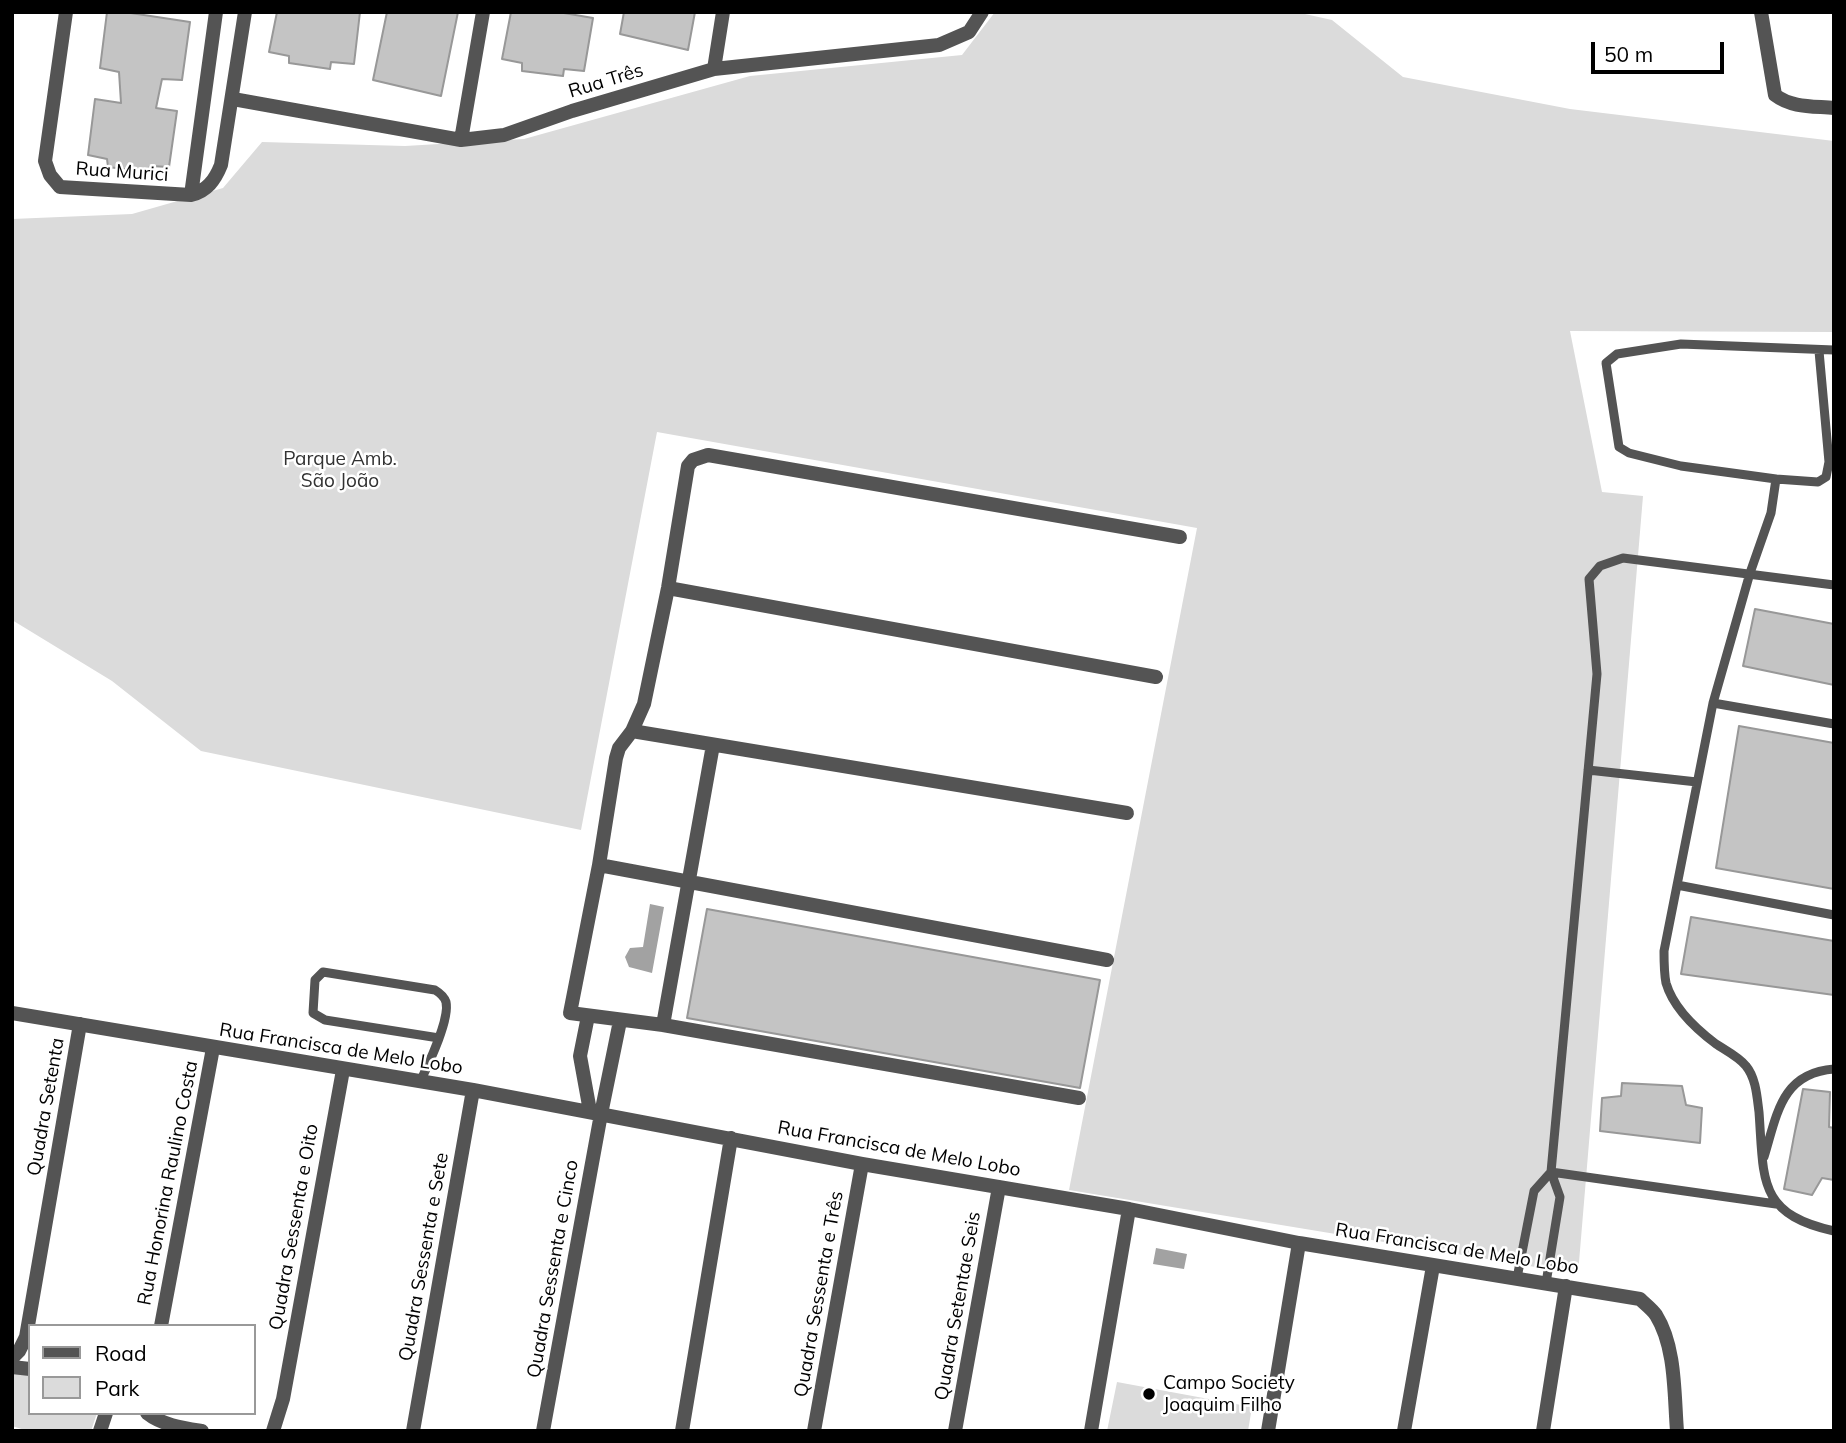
<!DOCTYPE html>
<html>
<head>
<meta charset="utf-8">
<style>
  body { margin:0 }
  #map { position:relative; width:1846px; height:1443px; overflow:hidden; background:#fff; font-family:Mulish,sans-serif }
  canvas { display:block }
  .frame { position:absolute; inset:0; border:14px solid #000; pointer-events:none }
  .legend { position:absolute; left:28px; top:1324px; width:228px; height:91px; box-sizing:border-box; background:#fff; border:2px solid #999; margin:0; padding:9px 12px; list-style:none; font-size:21px; color:#000 }
  .legend li { display:flex; align-items:center; gap:14px; height:35px }
  .legend b { width:35px; border:2px solid #999 }
  .scale { position:absolute; left:1591px; top:42px; width:133px; height:32px; box-sizing:border-box; border:4px solid #000; border-top:0; padding-left:9px; font-size:21px; line-height:24px; white-space:nowrap; color:#000; -webkit-text-stroke:5px #fff; paint-order:stroke }
</style>
</head>
<body>
<div id="map">
<canvas width="1846" height="1443"></canvas>
<div class="frame"></div>
<ul class="legend">
<li><b style="height:9px;background:#545454"></b>Road</li>
<li><b style="height:19px;background:#dbdbdb"></b>Park</li>
</ul>
<div class="scale">50 m</div>
</div>
<script>
const g = document.querySelector('canvas').getContext('2d');
g.lineJoin = 'round';
function paint(path, color) {
  g.fillStyle = color;
  g.fill(path, 'evenodd');
}
function strokePath(path, color, width, dash) {
  g.strokeStyle = color;
  g.lineWidth = width;
  g.lineCap = dash ? 'butt' : 'round';
  g.setLineDash(dash || []);
  g.stroke(path);
}
function write(font, color, halo, rows, align = 'center') {
  g.font = font + ' Mulish,sans-serif';
  g.lineWidth = 5;
  g.setLineDash([]);
  g.textBaseline = 'middle';
  g.strokeStyle = halo;
  g.fillStyle = color;
  for (const [text, x, y, turn = 0] of rows) {
    g.save();
    g.translate(x, y);
    g.rotate((+turn || 0) * Math.PI / 180);
    g.textAlign = isNaN(turn) ? turn : align;
    if (halo) g.strokeText(text, 0, 0);
    g.fillText(text, 0, 0);
    g.restore();
  }
}
const green = new Path2D(`
  M995 12H1296L1332 20 1403 77 1570 109 1834 141V332L1570 331 1602 492 1643 496 1578 1274 1069 1190 1197 528 657 432 581 830 201 751 112 681 12 620V219L132 214 223 188 262 142 405 146 524 139 750 76 962 55Z
  M12 1373 30 1375V1413H97L91 1431H28L12 1426Z
  M1117 1382 1252 1407 1248 1431H1107Z`);
const water = new Path2D(`
  M650 904 664 907 652 973 629 967 625 957 630 948 643 947Z
  M1156 1248 1187 1254 1184 1269 1153 1264Z`);
const building = new Path2D(`
  M107 12H124L190 22 182 80 162 79 156 108 177 111 169 167 150 166 148 172 108 167 107 159 88 155 95 99 121 103 119 72 100 68Z
  M277 12H360L354 64 331 62 330 69 289 63V56L269 52Z
  M387 12H458L441 96 373 80Z
  M511 12H558L593 18 584 71 564 69 563 76 522 71V63L502 59Z
  M624 12H695L688 50 620 34Z
  M1755 609 1834 624V685L1743 666Z
  M1739 726 1834 743V889L1716 868Z
  M707 909 1100 980 1080 1088 687 1018Z
  M1691 917 1834 941V995L1681 974Z
  M1622 1083 1682 1086 1686 1105 1702 1108 1700 1143 1600 1131 1602 1098 1621 1096Z
  M1803 1089 1830 1092 1829 1127 1834 1128V1180L1822 1178 1812 1195 1784 1189Z`);
const service = new Path2D(`
  M1819 351 1829 462 1826 477 1818 482 1776 479 1681 466 1629 453 1619 447 1606 363 1617 354 1681 344 1834 350
  M1776 479 1771 513 1750 573 1713 703 1664 951C1664 961 1664 973 1666 983 1673 1007 1696 1029 1716 1044 1725 1050 1739 1057 1746 1066 1756 1078 1757 1097 1759 1112 1764 1179 1757 1214 1834 1231
  M1713 703 1834 724
  M1588 770 1697 782
  M1677 885 1834 915
  M420 1082C428 1065 450 1020 446 1002 444 996 440 993 435 990L323 972 315 980 313 1013 325 1020 439 1038
  M1764 1157C1777 1115 1781 1073 1834 1069
  M1551 1172 1776 1204
  M1517 1278 1534 1191 1551 1172
  M1546 1283 1560 1197 1551 1172 1597 674 1589 579 1600 566 1623 558 1834 585`);
const minor = new Path2D(`
  M66 12 45 161 50 175 60 187 191 195C207 191 215 180 221 165L245 12
  M1761 12 1775 95C1792 108 1813 106 1834 108
  M714 69 723 12
  M233 99 461 140 504 135 572 111 714 69 939 45 969 32 982 12
  M461 140 483 12
  M191 195 216 12
  M668 588 1156 677
  M632 731 1127 813
  M599 865 1107 960
  M12 1013 473 1090 862 1164 1129 1209 1299 1243 1640 1299C1645 1304 1652 1309 1656 1315 1676 1347 1674 1394 1677 1431
  M588 1016 580 1056 590 1111
  M663 1025 713 745
  M1079 1098 663 1025 570 1013 599 865 616 758 619 748 632 731 644 704 668 588 688 466 693 460 708 455 1180 537
  M161 1326 213 1048
  M12 1358 19 1351 26 1337 80 1024
  M12 1367 30 1369
  M147 1413C162 1425 183 1428 202 1431
  M100 1431 106 1413
  M273 1431 283 1399 343 1070
  M413 1431 473 1090
  M543 1431 601 1114 620 1021
  M682 1431 731 1138
  M814 1431 862 1164
  M955 1431 999 1187
  M1091 1431 1129 1209
  M1268 1431 1299 1243
  M1404 1431 1433 1266
  M1543 1431 1566 1286`);
const markers = [
  [1149,1394,7,"#000"]
];
const streetNames = [
  ["Rua Três",606,81,-17],
  ["Rua Murici",122,172,4],
  ["Rua Francisca de Melo Lobo",341,1049,9],
  ["Quadra Setenta",46,1107,-80],
  ["Rua Francisca de Melo Lobo",899,1149,10],
  ["Rua Honorina Raulino Costa",168,1183,-79],
  ["Quadra Sessenta e Oito",294,1227,-80],
  ["Rua Francisca de Melo Lobo",1457,1249,9],
  ["Quadra Sessenta e Sete",424,1257,-80],
  ["Quadra Sessenta e Cinco",553,1269,-80],
  ["Quadra Sessenta e Três",819,1294,-80],
  ["Quadra Setentae Seis",958,1306,-80]
];
const parkNames = [
  ["Parque Amb.",340,459],
  ["São João",340,481]
];
const poiNames = [
  ["Campo Society",1163,1383],
  ["Joaquim Filho",1163,1405]
];
paint(green, '#dbdbdb');
paint(water, '#a2a2a2');
paint(building, '#c4c4c4');
strokePath(building, '#989898', 2);
strokePath(service, '#545454', 9);
strokePath(minor, '#545454', 14);
for (const [x, y, r, color] of markers) {
  const dot = new Path2D();
  dot.arc(x, y, r, 0, 2 * Math.PI);
  g.fillStyle = color;
  g.fill(dot);
  strokePath(dot, '#fff', 2.5);
}
write('19px', '#000', '#fff', streetNames);
write('19px', '#323232', '#fff', parkNames);
write('19px', '#000', '#fff', poiNames, 'left');
</script>
</body>
</html>
